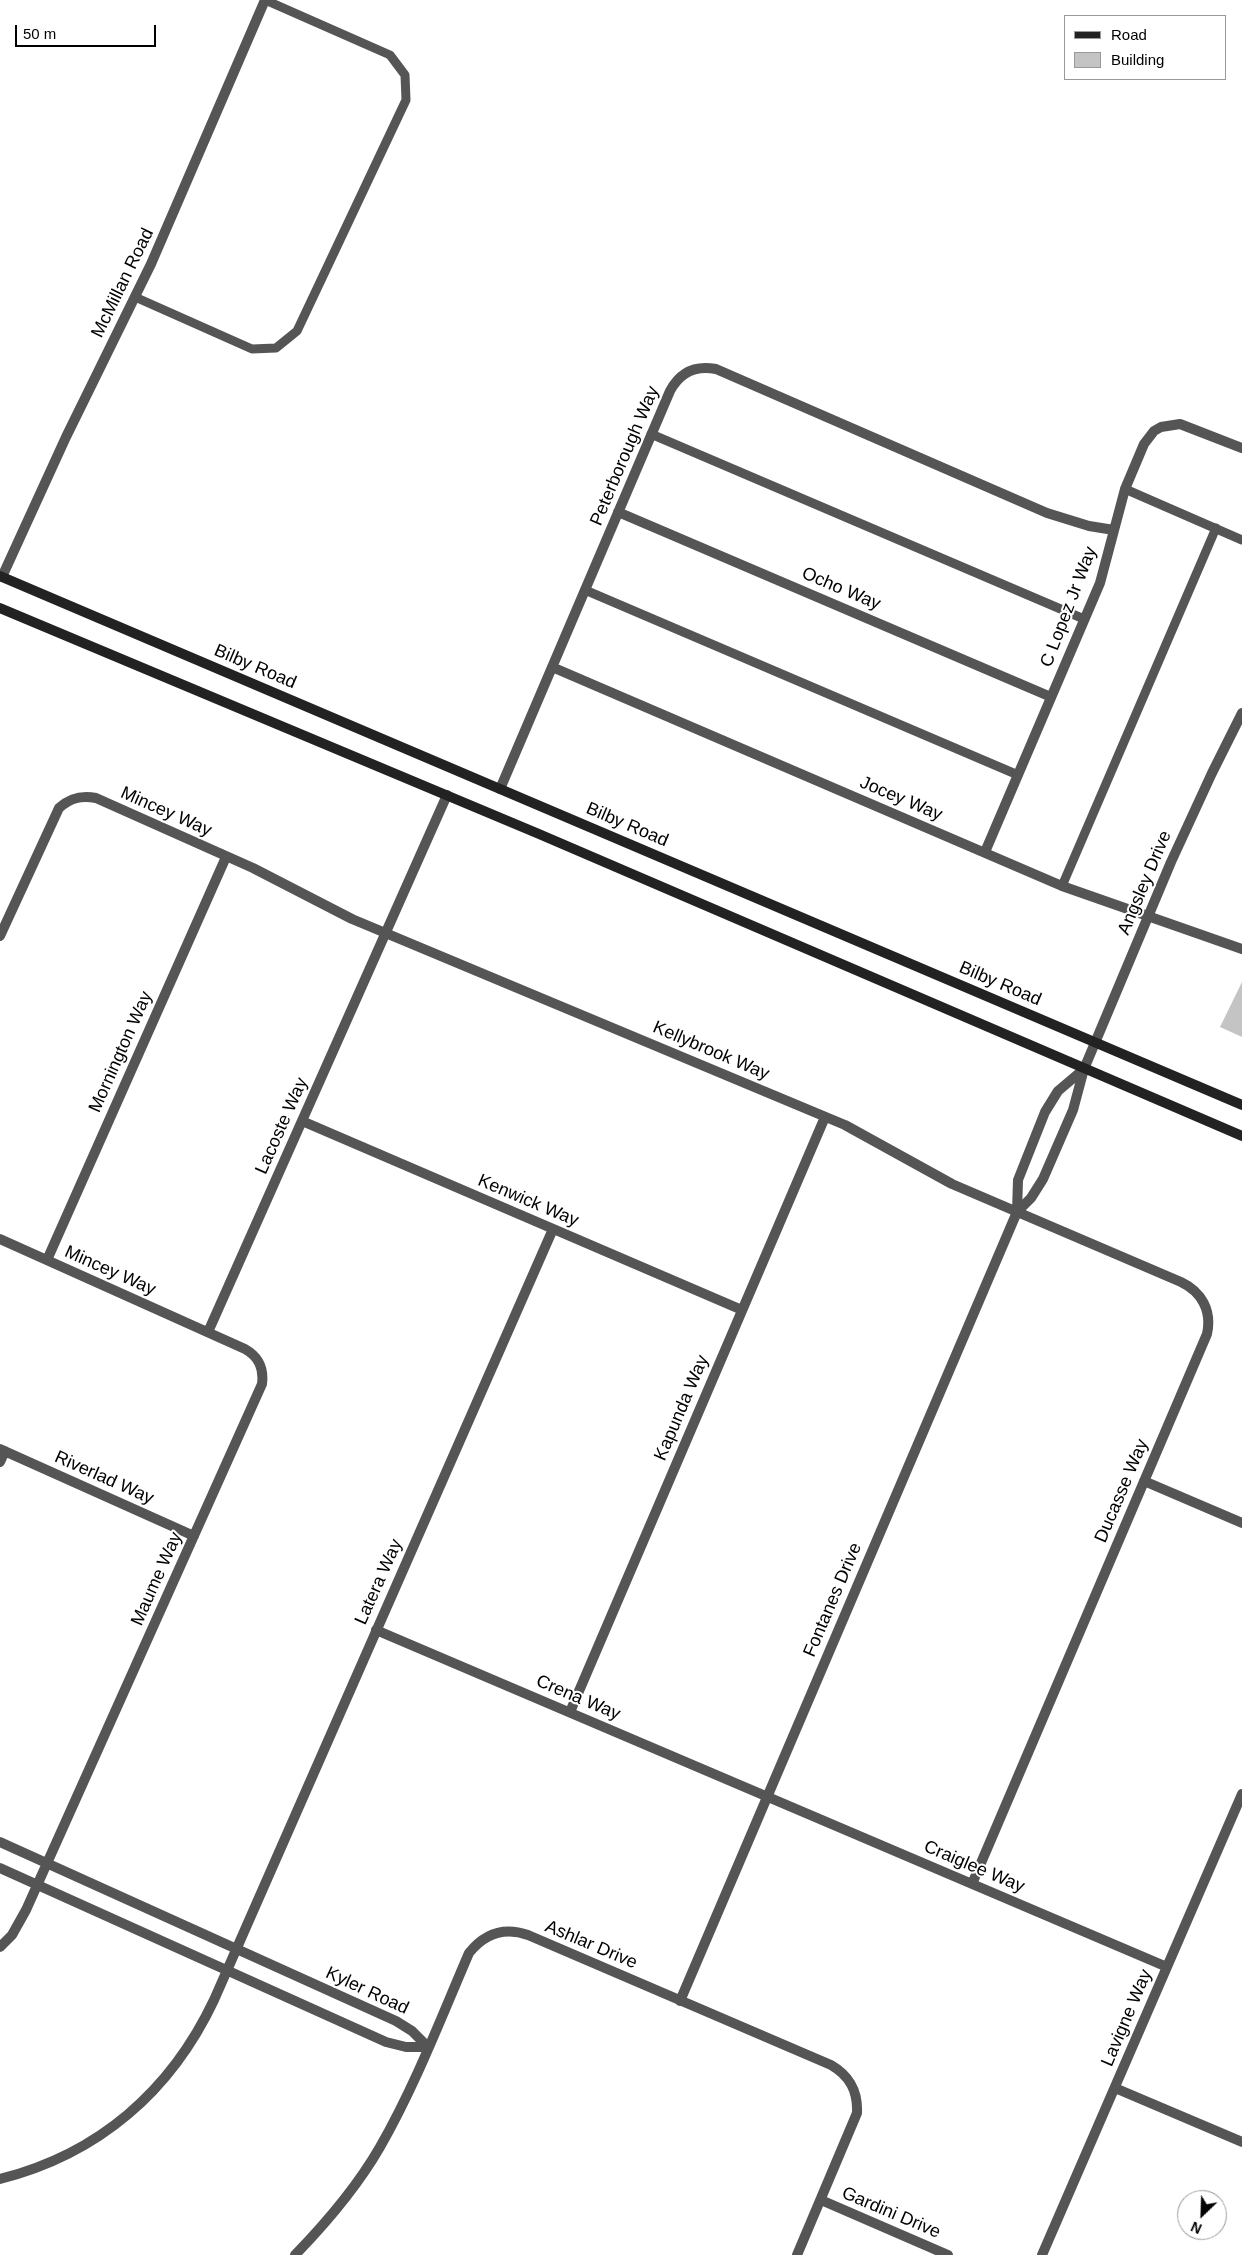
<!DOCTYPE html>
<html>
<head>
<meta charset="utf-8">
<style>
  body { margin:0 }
  #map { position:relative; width:1242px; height:2255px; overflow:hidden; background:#fff; font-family:Helvetica,sans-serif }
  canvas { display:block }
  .legend { position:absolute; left:1064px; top:15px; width:162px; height:65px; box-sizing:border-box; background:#fff; border:1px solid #999; margin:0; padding:6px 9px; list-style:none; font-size:15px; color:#000 }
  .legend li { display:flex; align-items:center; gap:10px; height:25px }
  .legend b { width:25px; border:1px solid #999 }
  .north { position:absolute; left:1177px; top:2190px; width:50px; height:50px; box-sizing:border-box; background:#fff; border:1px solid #999; border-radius:50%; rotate:204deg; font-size:14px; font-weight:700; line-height:20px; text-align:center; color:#000 }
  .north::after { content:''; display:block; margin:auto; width:18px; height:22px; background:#000; clip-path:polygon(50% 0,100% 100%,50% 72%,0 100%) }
  .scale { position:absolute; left:15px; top:25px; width:141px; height:22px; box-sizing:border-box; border:2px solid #000; border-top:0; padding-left:6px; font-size:15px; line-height:18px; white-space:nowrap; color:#000; -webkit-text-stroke:4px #fff; paint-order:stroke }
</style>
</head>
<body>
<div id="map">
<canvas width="1242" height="2255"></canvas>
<ul class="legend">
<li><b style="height:6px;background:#222"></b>Road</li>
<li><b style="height:14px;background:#c4c4c4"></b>Building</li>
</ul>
<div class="north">N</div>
<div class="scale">50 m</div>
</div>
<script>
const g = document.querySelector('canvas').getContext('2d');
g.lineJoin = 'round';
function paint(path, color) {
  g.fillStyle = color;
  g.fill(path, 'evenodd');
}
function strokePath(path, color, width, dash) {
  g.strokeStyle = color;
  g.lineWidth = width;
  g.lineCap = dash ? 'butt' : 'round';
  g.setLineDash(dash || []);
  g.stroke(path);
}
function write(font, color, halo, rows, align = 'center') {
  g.font = font + ' Helvetica,sans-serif';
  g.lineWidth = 4;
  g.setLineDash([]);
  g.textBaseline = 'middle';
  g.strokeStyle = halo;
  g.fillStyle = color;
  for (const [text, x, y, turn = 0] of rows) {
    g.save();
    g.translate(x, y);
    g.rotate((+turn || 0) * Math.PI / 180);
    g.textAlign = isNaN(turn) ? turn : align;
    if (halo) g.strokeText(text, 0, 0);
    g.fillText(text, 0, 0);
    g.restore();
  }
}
const building = new Path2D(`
  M1242 982V1037L1220 1027Z`);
const lane = new Path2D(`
  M135 297 252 349 276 348 297 331 406 100 405 75 390 55 265 0
  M651 434 1084 619
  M1125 489 1242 540
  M585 590 1018 775
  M1062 886 1216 528`);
const street = new Path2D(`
  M618 512 1051 697
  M2 577 66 437 151 264 265 0
  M552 667 1062 886 1242 949
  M500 789 670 391C680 372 695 365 716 369L1047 513 1089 526 1114 530
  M985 852 1100 583 1125 489 1144 444 1154 431 1161 427 1180 424 1242 448
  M0 936 59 808C70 798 81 795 96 798L253 868 352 919 845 1125 952 1184 1181 1282C1202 1292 1212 1311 1207 1334L972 1884
  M302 1121 742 1310
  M1017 1212 1018 1180 1045 1112 1058 1091 1084 1069
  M0 1239 245 1349C259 1357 264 1368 262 1384L26 1910 12 1935 0 1947
  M47 1260 226 857
  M208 1332 447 795
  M0 1449 194 1536
  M0 1462 5 1451
  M1144 1481 1242 1523
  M376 1630 1167 1967
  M570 1712 825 1117
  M0 1842 396 2021 412 2031 428 2047
  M0 1868 386 2042 406 2047H428
  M680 2001 1017 1212 1031 1198 1043 1179 1073 1110 1084 1069 1171 862 1212 773 1242 713
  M1115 2088 1242 2142
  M0 2179C99 2154 171 2091 214 2000L553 1229
  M821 2200 948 2255
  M295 2255C327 2222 357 2187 380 2147 415 2086 441 2018 469 1953 485 1933 505 1927 528 1935L831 2065C850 2076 858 2091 857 2113L797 2255
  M1042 2255 1242 1794`);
const secondary = new Path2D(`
  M0 576 1242 1105
  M0 608 539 834 1242 1136`);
const streetNames = [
  ["McMillan Road",123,283,-64],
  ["Peterborough Way",625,456,-67],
  ["Ocho Way",841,589,23],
  ["C Lopez Jr Way",1069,607,-69],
  ["Bilby Road",255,667,23],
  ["Jocey Way",901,799,23],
  ["Mincey Way",166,812,24],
  ["Bilby Road",627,825,23],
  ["Angsley Drive",1145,883,-67],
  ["Bilby Road",1000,984,23],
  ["Kellybrook Way",711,1051,23],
  ["Mornington Way",121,1052,-66],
  ["Lacoste Way",282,1126,-66],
  ["Kenwick Way",528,1201,23],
  ["Mincey Way",110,1271,24],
  ["Kapunda Way",682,1408,-67],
  ["Riverlad Way",104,1478,24],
  ["Ducasse Way",1122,1491,-67],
  ["Maume Way",157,1579,-66],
  ["Latera Way",379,1582,-66],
  ["Fontanes Drive",833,1600,-67],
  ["Crena Way",578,1698,23],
  ["Craiglee Way",974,1867,23],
  ["Ashlar Drive",591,1945,23],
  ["Kyler Road",367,1991,25],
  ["Lavigne Way",1127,2018,-67],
  ["Gardini Drive",891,2213,23]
];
paint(building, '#c4c4c4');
strokePath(lane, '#555', 9);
strokePath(street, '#555', 10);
strokePath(secondary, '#222', 10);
write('18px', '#000', '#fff', streetNames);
</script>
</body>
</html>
